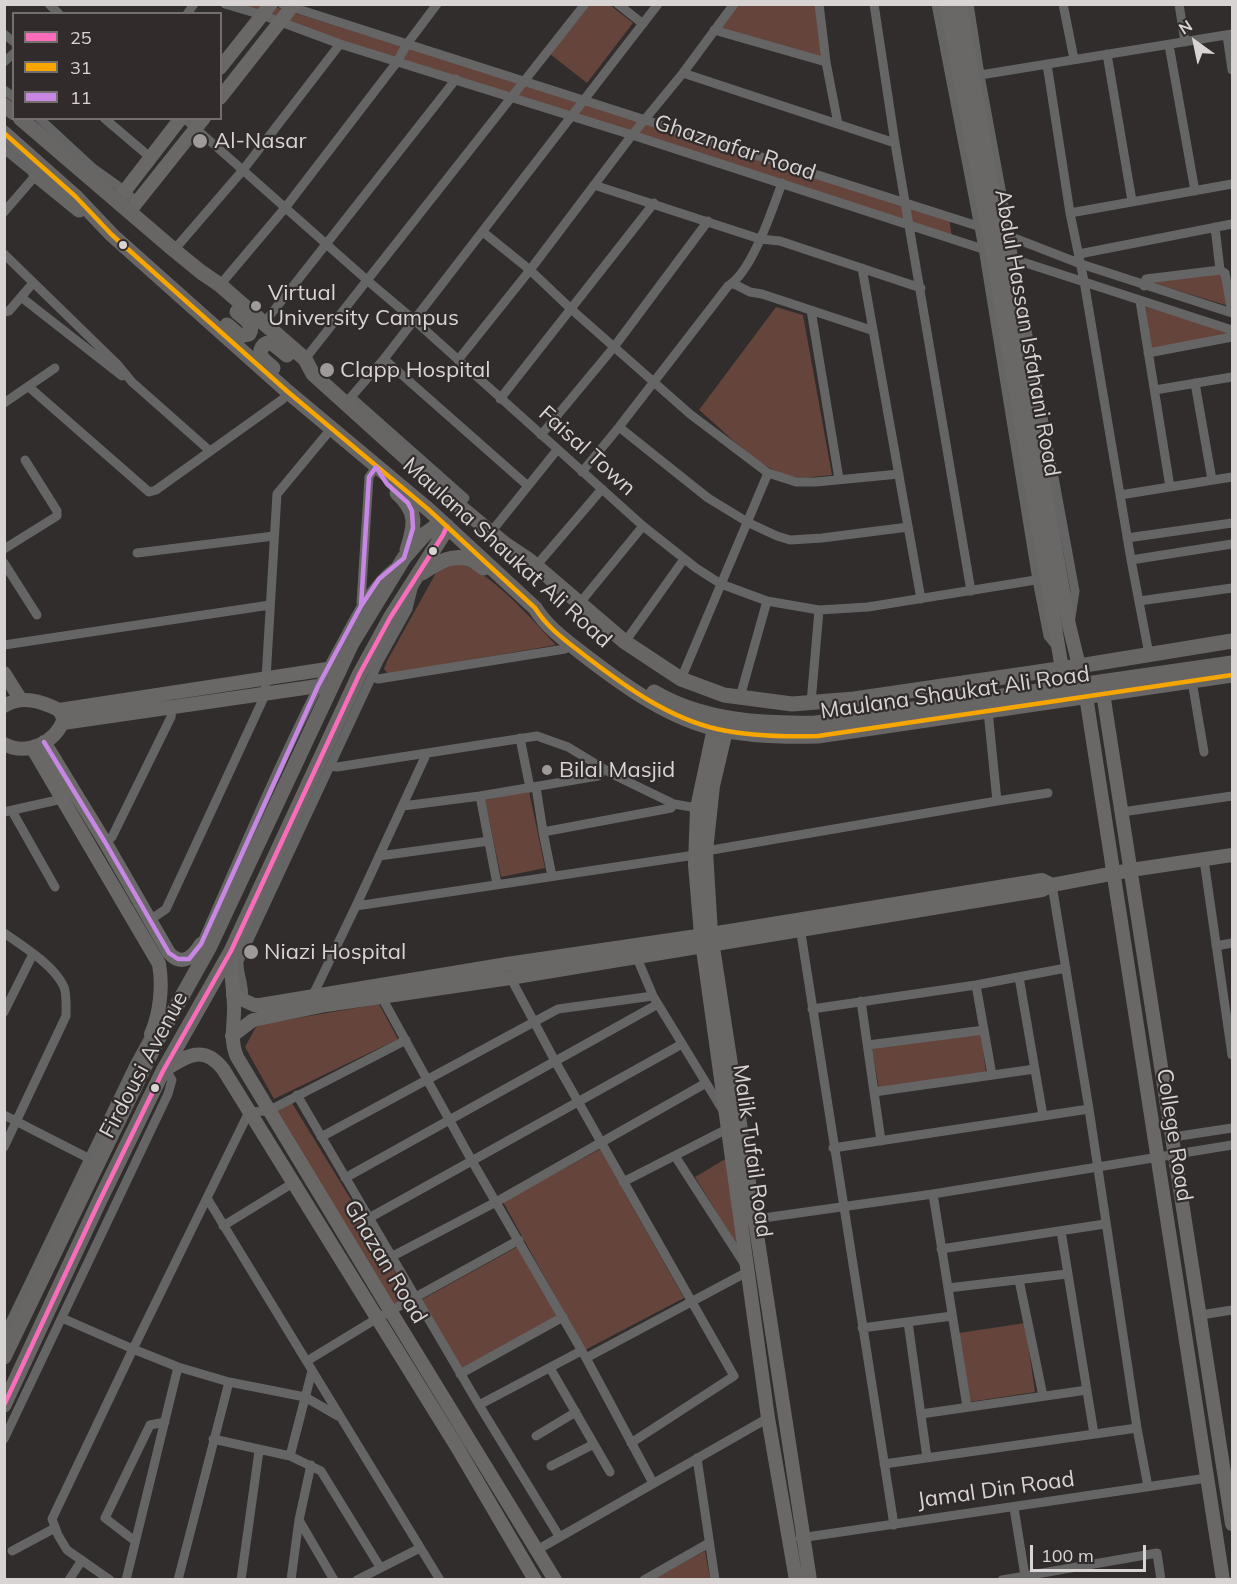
<!DOCTYPE html>
<html>
<head>
<meta charset="utf-8">
<style>
  body { margin:0 }
  #map { position:relative; width:1237px; height:1584px; overflow:hidden; background:#302d2c; font-family:Mulish,sans-serif }
  canvas { display:block }
  .frame { position:absolute; inset:0; border:6px solid #d8d4d4; pointer-events:none }
  .legend { position:absolute; left:12px; top:12px; width:210px; height:108px; box-sizing:border-box; background:#312c2b; border:2px solid #746f6f; margin:0; padding:8px 10px; list-style:none; font-size:18px; color:#d8d4d4 }
  .legend li { display:flex; align-items:center; gap:12px; height:30px }
  .legend b { width:30px; border:2px solid #746f6f }
  .north { position:absolute; left:1165px; top:12px; width:60px; height:60px; -webkit-text-stroke:4px #312c2b; paint-order:stroke; rotate:327deg; font-size:16px; font-weight:700; line-height:24px; text-align:center; color:#d8d4d4 }
  .north::after { content:''; display:block; margin:auto; width:21px; height:27px; background:#d8d4d4; clip-path:polygon(50% 0,100% 100%,50% 72%,0 100%) }
  .scale { position:absolute; left:1030px; top:1545px; width:116px; height:27px; box-sizing:border-box; border:3px solid #d8d4d4; border-top:0; padding-left:8px; font-size:18px; line-height:21px; white-space:nowrap; color:#d8d4d4; -webkit-text-stroke:4px #312c2b; paint-order:stroke }
</style>
</head>
<body>
<div id="map">
<canvas width="1237" height="1584"></canvas>
<div class="frame"></div>
<ul class="legend">
<li><b style="height:8px;background:#fb6dba"></b>25</li>
<li><b style="height:8px;background:#f7a600"></b>31</li>
<li><b style="height:8px;background:#c787e3"></b>11</li>
</ul>
<div class="north">N</div>
<div class="scale">100 m</div>
</div>
<script>
const g = document.querySelector('canvas').getContext('2d');
g.lineJoin = 'round';
function paint(path, color) {
  g.fillStyle = color;
  g.fill(path, 'evenodd');
}
function strokePath(path, color, width, dash) {
  g.strokeStyle = color;
  g.lineWidth = width;
  g.lineCap = dash ? 'butt' : 'round';
  g.setLineDash(dash || []);
  g.stroke(path);
}
function write(font, color, halo, rows, align = 'center') {
  g.font = font + ' Mulish,sans-serif';
  g.lineWidth = 4.5;
  g.setLineDash([]);
  g.textBaseline = 'middle';
  g.strokeStyle = halo;
  g.fillStyle = color;
  for (const [text, x, y, turn = 0] of rows) {
    g.save();
    g.translate(x, y);
    g.rotate((+turn || 0) * Math.PI / 180);
    g.textAlign = isNaN(turn) ? turn : align;
    if (halo) g.strokeText(text, 0, 0);
    g.fillText(text, 0, 0);
    g.restore();
  }
}
const green = new Path2D(`
  M223 5H269L949 217 952 238Z
  M590 5H610L633 23 587 83 550 54Z
  M734 5H819L826 62 714 30Z
  M1222 273 1229 306 1146 281Z
  M776 307 803 315 832 475C820 476 806 479 794 477 764 474 723 430 699 410Z
  M1146 307 1224 330 1229 335 1151 351Z
  M457 564C487 566 535 623 556 645L388 674 384 669 387 661 437 571Z
  M529 791 545 868 501 877 485 800Z
  M379 1004 398 1039 274 1099 245 1047 257 1025Z
  M981 1033 986 1073 879 1089 872 1048Z
  M292 1103 410 1296 393 1307 277 1111Z
  M600 1149 684 1298 585 1350 503 1202Z
  M727 1158 743 1256 695 1177Z
  M517 1247 558 1316 460 1369 421 1300Z
  M1025 1323 1035 1392 969 1402 959 1333Z
  M705 1551 710 1579 656 1578Z`);
const street = new Path2D(`
  M49 4 59 14
  M225 4 262 15 340 44 632 135 1232 330
  M282 4 1009 236 1081 264 1232 313
  M618 4 643 24
  M819 4 826 62 838 124
  M874 4 895 143 971 591
  M936 4 983 248 1037 580 1048 636 1058 648
  M969 4 980 75 1075 591 1071 617
  M1063 4 1074 59
  M1179 4 1185 42
  M187 14 194 4
  M714 30 826 62
  M4 34 14 42
  M1227 35 1232 70
  M1169 45 1195 191
  M1107 54 1132 201
  M4 62 14 53
  M1047 64 1070 213 1084 281 1131 560 1149 654
  M683 73 895 143
  M974 76 1232 34
  M4 90 14 97
  M39 118 93 168 125 191 136 202
  M104 118 151 158
  M184 118 368 281 414 320 643 526 696 568 721 584 767 601 819 610 868 607 1048 578
  M4 149 36 175 4 212
  M594 185 760 239 780 241 921 288
  M1070 213 1232 184
  M1215 227 1220 270
  M483 232 530 270 571 309 690 414 768 473 796 482H816L899 474
  M174 250 243 170 340 44
  M4 254 118 365 132 382 210 451
  M1079 254 1232 224
  M862 268 921 599
  M732 283 750 292 762 294 871 330
  M220 285 285 208 397 62 407 44 437 4
  M1144 286 1146 279 1220 270 1225 273 1232 313
  M21 297 122 376
  M1140 301 1170 487
  M811 310 839 479
  M4 312 9 311 33 283
  M264 323 456 79
  M1148 353 1232 337
  M305 359 585 4
  M384 359 528 486
  M458 360 530 270 632 135 683 73 734 4
  M1195 383 1212 480
  M29 387 149 492 156 490 283 399 288 392
  M1155 390 1232 377
  M351 397 465 498 458 505
  M500 399 654 203
  M4 403 55 368
  M345 404 384 359 658 4
  M619 427 708 498 749 523 777 536 790 540 822 538 908 527
  M541 435 614 347 708 221
  M582 472 619 427 728 286C752 272 772 210 782 183
  M1120 495 1232 477
  M491 532 557 450
  M1127 538 1232 523
  M4 549 57 516V511L25 460
  M137 553 274 536
  M1131 560 1232 544
  M4 563 37 615
  M536 566 602 489
  M1139 601 1232 588
  M361 603 369 477 376 467
  M579 604 643 526
  M625 642 684 559
  M4 645 270 605
  M372 677 378 679 565 649 569 643
  M681 679 768 473
  M1192 681 1204 752
  M740 697 767 601
  M811 703 819 610
  M520 738 530 788
  M331 766 337 767 537 736 568 747 614 775 674 804 697 808
  M536 787 543 832 671 808 674 804
  M480 796 497 884
  M997 801 1048 793
  M403 806 480 796 598 776 604 769
  M12 811 55 887
  M4 812 62 799
  M1122 812 1232 796
  M543 832 552 876
  M105 842 112 837 171 717 172 708
  M706 851 997 801 988 711
  M379 856 489 841
  M1204 860 1232 1055
  M1052 885 1089 1109 1137 1428 1148 1487
  M356 906 425 757 424 754
  M150 920 166 909 265 695 277 494 331 429
  M800 927 894 1525
  M4 933C23 946 55 966 64 987 67 996 66 1006 66 1016L4 1147
  M201 944C244 847 285 748 335 654 352 624 366 590 393 568
  M1216 946 1232 943
  M637 958 653 996 722 1109
  M509 975 555 1061 734 1376 631 1443
  M1019 977 1043 1116
  M976 985 992 1075
  M313 995 356 906 695 855
  M381 996 472 1161 586 1358 653 1483
  M243 1000C246 987 238 974 239 961L379 661 408 609 413 589
  M861 1001 881 1141
  M812 1009 976 985 1066 968
  M4 1012 33 954
  M868 1045 984 1030
  M874 1092 1035 1069
  M297 1095 479 1405 559 1536
  M4 1115 90 1159
  M321 1137 558 1009 653 996
  M1173 1137 1232 1128
  M833 1148 1089 1109
  M345 1178 658 1004
  M623 1182 727 1129
  M933 1194 967 1407
  M207 1198 440 1580
  M369 1218 682 1044
  M742 1221 933 1194 1232 1145
  M223 1226 293 1183
  M1061 1231 1094 1434
  M941 1249 1105 1224
  M391 1257 496 1202 706 1083
  M1019 1280 1043 1396
  M948 1288 1067 1274
  M1201 1315 1232 1310
  M62 1318 133 1349 178 1367 229 1382 305 1397 338 1416
  M908 1322 927 1458
  M862 1328 952 1316
  M4 1335 134 1065 151 1034
  M586 1358 749 1271 675 1156
  M307 1361 376 1319 519 1240
  M550 1368 610 1472
  M460 1374 563 1317
  M479 1405 581 1351
  M921 1414 1087 1390
  M536 1436 576 1412
  M4 1439 168 1094 172 1080 169 1075 163 1071
  M213 1439 290 1456 321 1471 380 1567
  M290 1456 312 1371
  M697 1458 715 1580
  M884 1464 1137 1428
  M551 1466 594 1444
  M1014 1508 1025 1576
  M299 1520 334 1580
  M800 1538 1207 1478
  M135 1541 105 1518 150 1425 165 1422
  M537 1550 768 1418
  M12 1551 55 1528
  M69 1580 82 1560
  M110 1580 67 1550 58 1535 52 1519 133 1349 249 1112 268 1111 406 1040
  M126 1580 178 1367
  M178 1580 229 1382
  M241 1580 259 1451
  M291 1580 299 1520 311 1465
  M357 1580 420 1548
  M644 1580 709 1543
  M1002 1580 1157 1553 1161 1580`);
const secondary = new Path2D(`
  M946 4 992 251 1062 669
  M960 4 1069 625 1079 666
  M220 68 271 4
  M220 98 294 4
  M117 201 181 118
  M129 212 204 118
  M4 673 21 700
  M1103 693 1232 1524
  M1086 696 1223 1580
  M4 706C22 695 41 701 59 710L64 719C55 743 27 756 4 744
  M59 710 327 669 339 672
  M63 723 318 686 330 690
  M714 728 697 808 695 865 701 935 768 1418 796 1580
  M726 731 713 786 706 851 711 934 810 1580
  M44 742 105 842 169 953C182 967 193 957 201 944
  M33 749 159 964C163 986 160 1014 151 1034
  M1052 885 1131 870 1232 855
  M231 951C230 969 233 986 234 1004 235 1023 229 1039 237 1057L391 1312 555 1580
  M232 1036 253 1020 326 1005 510 978 1042 890 1052 885 1042 880 711 934 507 964 260 1005H254L233 995
  M163 1071C185 1057 203 1043 223 1069L457 1447 535 1580`);
const primary = new Path2D(`
  M4 105 14 113
  M20 118 174 250 201 272 220 285 305 359 313 374 458 505 505 544 529 560 625 642 681 679 724 695 792 704 854 699 1079 666 1232 641
  M4 133 75 196 112 235 288 392 429 510 535 608C548 629 569 643 588 658 626 687 669 718 717 729 749 736 785 737 818 736L1232 675
  M36 175 79 210
  M227 325 240 336 249 334C255 324 244 318 237 312
  M273 368C270 365 264 361 262 358 258 351 263 342 270 343 276 344 282 352 287 355
  M397 493C418 512 415 525 407 550
  M422 573C436 564 453 552 472 560 476 562 480 566 484 568
  M654 692C703 721 761 724 816 723L1232 663
  M4 1357 158 1039 209 948 352 643 404 558 425 534 442 522
  M4 1405 98 1204 163 1071 231 951 360 673 390 618 443 535 447 526`);
const bus1 = new Path2D(`
  M4 1405 98 1204 163 1071 231 951 360 673 390 618 443 535 447 526`);
const bus2 = new Path2D(`
  M4 133 75 196 112 235 288 392 429 510 535 608C548 629 569 643 588 658 626 687 669 718 717 729 749 736 785 737 818 736L1232 675`);
const bus3 = new Path2D(`
  M44 742 105 842 169 953 178 959H189L201 944 318 686 361 606 379 579 404 558 413 528 412 511 408 503 387 484 376 467 369 477 361 606`);
const markers = [
  [200,141,8,"#9d9a99"],
  [123,245,5,"#d8d4d4"],
  [256,306,6,"#9d9a99"],
  [327,370,8,"#9d9a99"],
  [433,551,5,"#d8d4d4"],
  [547,770,6,"#9d9a99"],
  [251,952,8,"#9d9a99"],
  [155,1088,5,"#d8d4d4"]
];
const poiNames = [
  ["Al-Nasar",214,141],
  ["Virtual",268,293],
  ["University Campus",268,318],
  ["Clapp Hospital",340,370],
  ["Bilal Masjid",559,770],
  ["Niazi Hospital",264,952]
];
const streetNames = [
  ["Ghaznafar Road",735,148,18],
  ["Abdul Hassan Isfahani Road",1027,333,80],
  ["Faisal Town",587,451,42],
  ["Maulana Shaukat Ali Road",507,553,42],
  ["Maulana Shaukat Ali Road",955,693,-8],
  ["Firdousi Avenue",144,1065,-62],
  ["College Road",1174,1135,81],
  ["Malik Tufail Road",752,1151,82],
  ["Ghazan Road",385,1262,59],
  ["Jamal Din Road",996,1490,-8]
];
paint(green, '#65443c');
strokePath(street, '#666565', 9);
strokePath(secondary, '#696867', 14);
strokePath(primary, '#676665', 15);
strokePath(bus1, '#fb6dba', 4.5);
strokePath(bus2, '#f7a600', 4.5);
strokePath(bus3, '#c787e3', 4.5);
for (const [x, y, r, color] of markers) {
  const dot = new Path2D();
  dot.arc(x, y, r, 0, 2 * Math.PI);
  g.fillStyle = color;
  g.fill(dot);
  strokePath(dot, '#312c2b', 2);
}
write('22px', '#d8d4d4', '#312c2b', poiNames, 'left');
write('22px', '#d8d4d4', '#312c2b', streetNames);
</script>
</body>
</html>
